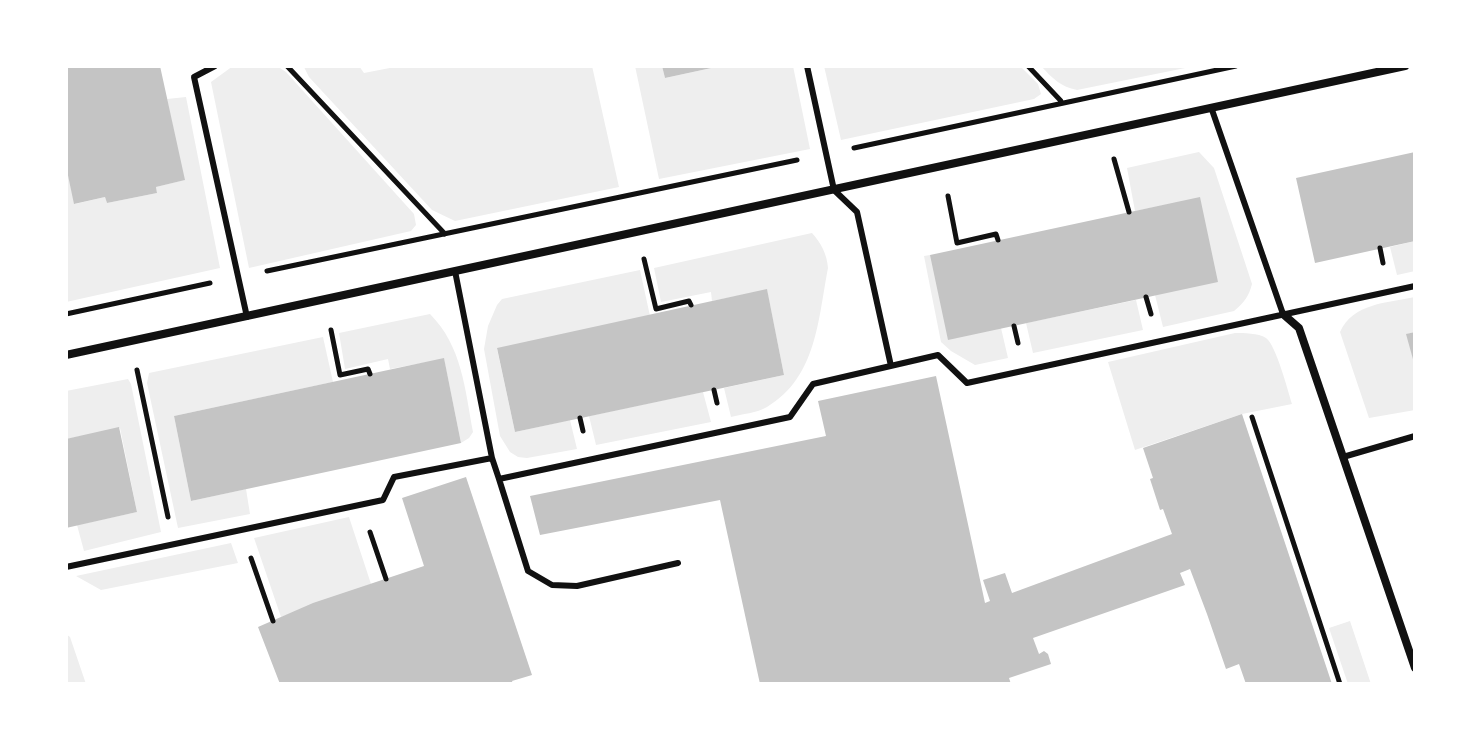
<!DOCTYPE html>
<html>
<head>
<meta charset="utf-8">
<style>
  body { margin:0 }
  #map { position:relative; width:1481px; height:750px; overflow:hidden; background:#fff; font-family:Signika,sans-serif }
  canvas { display:block }
  .frame { position:absolute; inset:0; border:68px solid #fff; pointer-events:none }
</style>
</head>
<body>
<div id="map">
<canvas width="1481" height="750"></canvas>
<div class="frame"></div>
</div>
<script>
const g = document.querySelector('canvas').getContext('2d');
g.lineJoin = 'round';
function paint(path, color) {
  g.fillStyle = color;
  g.fill(path, 'evenodd');
}
function strokePath(path, color, width, dash) {
  g.strokeStyle = color;
  g.lineWidth = width;
  g.lineCap = dash ? 'butt' : 'round';
  g.setLineDash(dash || []);
  g.stroke(path);
}
const green = new Path2D(`
  M233 66H277L286 72 414 214 416 225 411 231 249 268 211 82Z
  M359 66 364 73 400 66H592L619 187 455 221 432 210 309 77 304 67Z
  M635 66H662L665 78 721 66H793L810 149 659 179Z
  M824 66H1020L1038 84 1041 94 1034 99 841 140Z
  M1041 66H1195L1077 90C1061 87 1052 78 1041 66Z
  M186 97 220 268 66 302V166L75 204 105 197 107 203 157 193 156 187 184 180 167 99Z
  M1199 152 1214 168 1252 284C1249 296 1244 303 1234 311L1163 327 1155 295 1200 198 1135 211 1127 168Z
  M812 233C821 243 827 254 828 268 818 319 817 377 767 407 757 413 742 414 731 417L724 388 784 375 767 290 712 301 711 292 661 302 654 268Z
  M1415 241V271L1397 275 1390 247Z
  M930 255 1001 328 1008 358 975 365 951 351 941 342 924 256Z
  M640 270 650 316 497 349 515 432 570 420 577 449 527 458 518 457 510 452 500 436 484 349 488 326 497 305 502 299Z
  M1415 297V332L1407 334 1415 367V410L1369 418 1340 332C1353 303 1387 303 1415 297Z
  M1136 300 1143 330 1033 353 1026 323Z
  M430 314C462 346 465 389 473 432L469 438 461 443 444 359 390 369 388 359 345 369 339 333Z
  M1235 333C1244 333 1258 333 1266 338 1276 345 1288 391 1292 404L1242 414 1135 450 1108 362Z
  M323 337 333 382 174 416 191 501 246 489 250 514 178 528 147 383 149 373Z
  M128 379 131 384 161 532 84 551 77 525 137 512 120 428 67 439 66 391Z
  M703 392 711 422 596 445 589 416Z
  M349 517 371 584 281 617 254 538Z
  M231 543 238 563 101 590 76 576Z
  M1350 621 1371 684H1348L1329 628Z
  M66 634 70 637 86 684H66Z`);
const building = new Path2D(`
  M66 66H160L185 180 156 187 157 193 107 203 105 197 74 204 66 166Z
  M662 66H715L716 67 665 78Z
  M1415 152V241L1315 263 1296 178Z
  M1200 197 1218 282 948 340 930 255Z
  M767 289 784 375 515 432 497 348Z
  M1415 332V363H1414L1406 334Z
  M444 358 461 443 191 501 174 416Z
  M936 376 985 603 990 601 983 580 1005 573 1012 593 1172 534 1163 509 1160 510 1150 479 1153 478 1143 448 1242 414 1332 684H1246L1239 664 1226 669 1207 614 1190 569 1180 573 1185 585 1033 638 1039 654 1044 651 1048 654 1051 664 1009 678 1011 684H760L720 500 540 535 530 496 826 436 818 401Z
  M119 427 137 512 66 528V439Z
  M466 477 532 675 512 681 513 684H280L258 627 313 603 424 566 402 498Z`);
const path = new Path2D(`
  M287 66 445 234
  M1028 66 1061 101
  M854 148 1236 66
  M1114 159 1129 212
  M948 196 957 243 996 234 998 240
  M1380 248 1383 263
  M644 259 656 309 689 301 691 305
  M267 271 797 160
  M1146 297 1151 314
  M66 314 210 283
  M1014 326 1018 343
  M331 330 340 375 368 369 370 374
  M137 370 168 517
  M714 390 717 403
  M1252 417 1340 684
  M580 418 583 431
  M370 532 386 579
  M251 558 273 621`);
const service = new Path2D(`
  M215 66 194 77 247 317
  M807 66 834 190 857 212 891 366
  M1211 107 1283 314
  M455 271 492 458
  M1343 457 1415 436
  M499 479 528 571 552 585 577 586 678 563
  M66 567 383 500 394 477 492 458 499 479 790 417 813 384 938 355 967 383 1415 286`);
const minor = new Path2D(`
  M1283 314 1299 328 1415 668
  M66 355 1405 66`);
paint(green, '#eee');
paint(building, '#c4c4c4');
strokePath(path, '#111', 5);
strokePath(service, '#111', 6);
strokePath(minor, '#111', 8);
</script>
</body>
</html>
